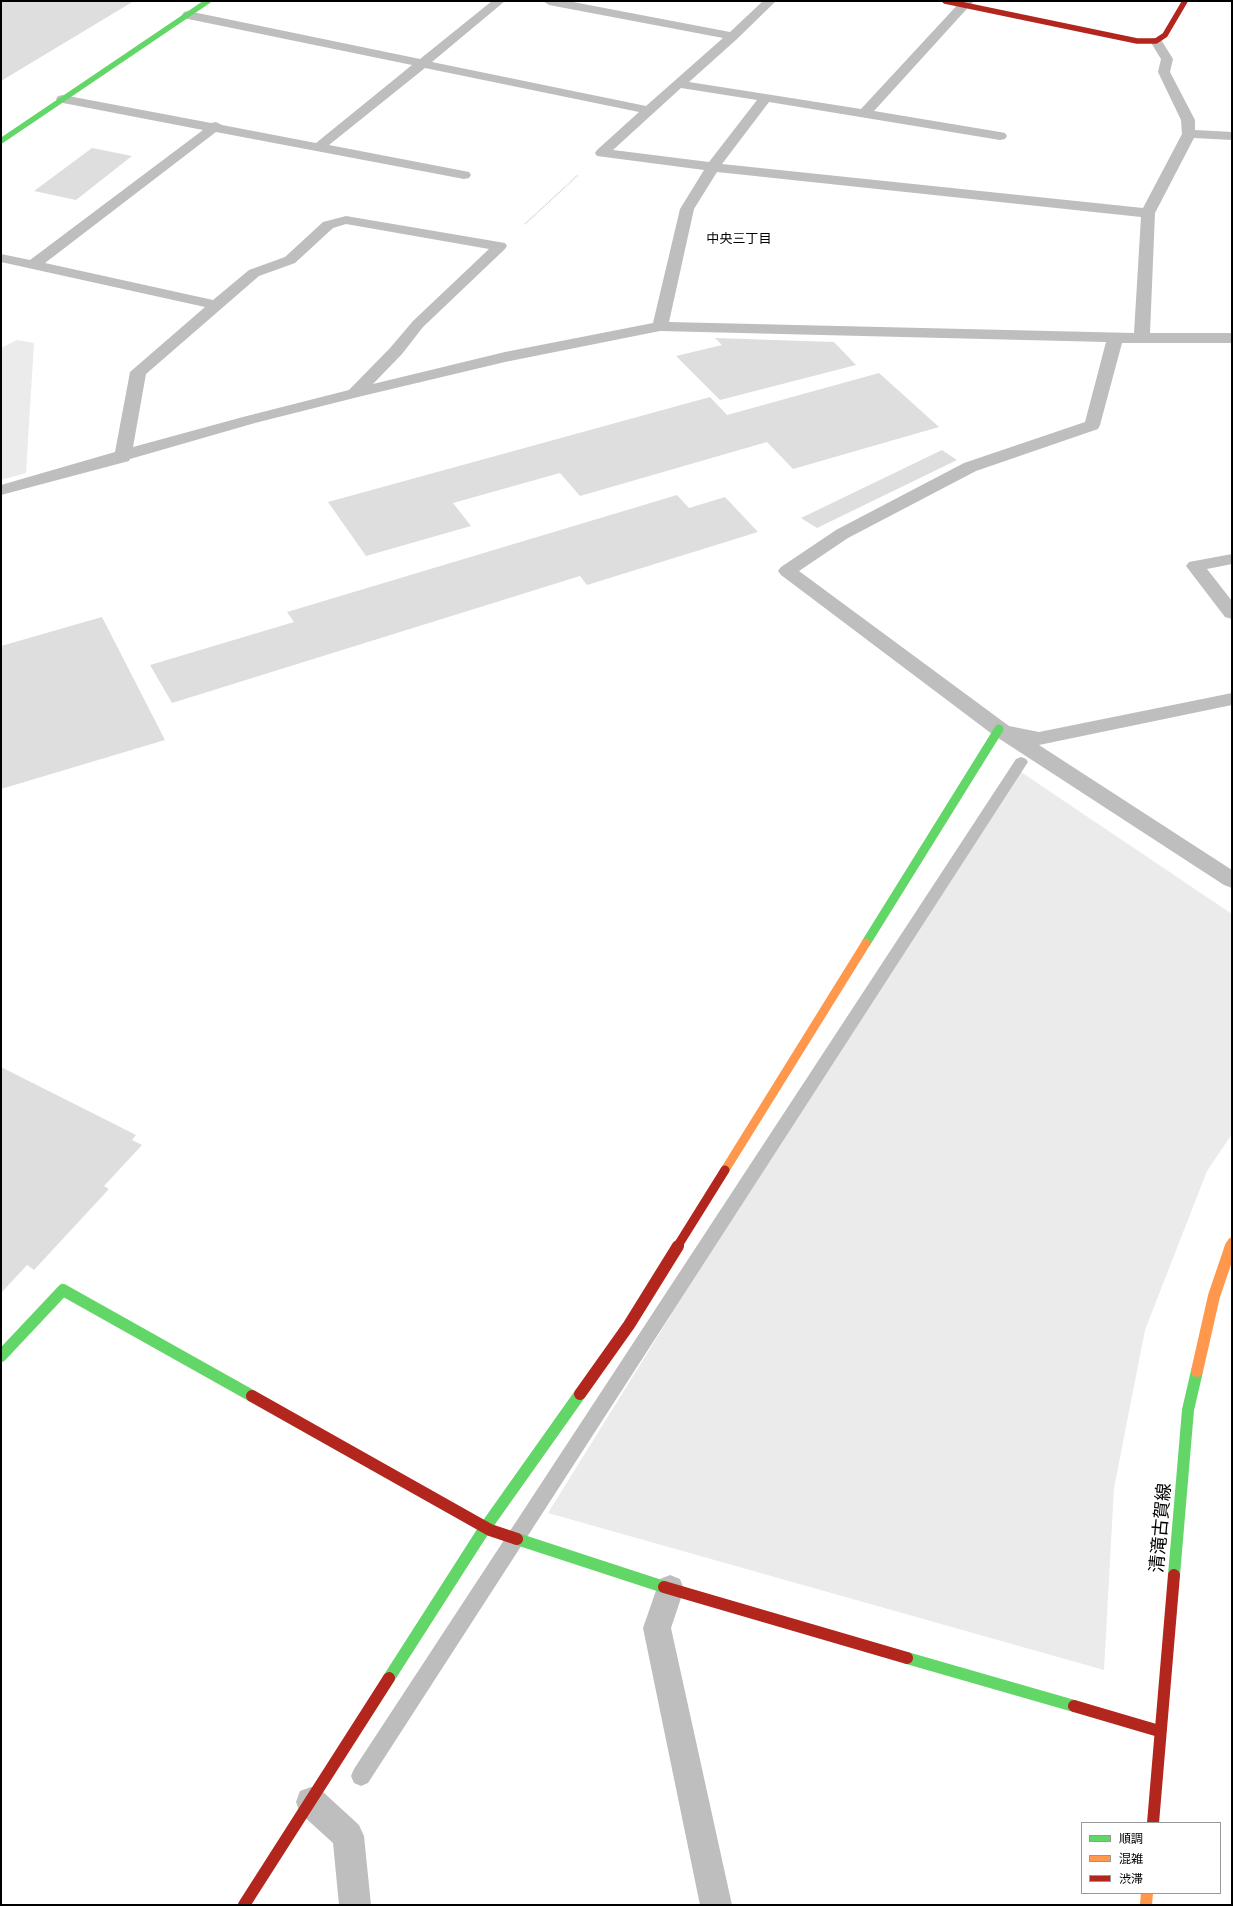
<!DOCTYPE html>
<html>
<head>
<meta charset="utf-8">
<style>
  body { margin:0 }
  #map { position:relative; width:1233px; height:1906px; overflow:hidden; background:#fff; font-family:"Sofia Sans Condensed","Noto Sans JP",sans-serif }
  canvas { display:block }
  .frame { position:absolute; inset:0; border:2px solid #000; pointer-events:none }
  .legend { position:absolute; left:1081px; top:1822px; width:140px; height:72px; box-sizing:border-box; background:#fff; border:1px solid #999; margin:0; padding:5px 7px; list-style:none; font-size:12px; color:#000 }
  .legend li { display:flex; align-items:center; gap:8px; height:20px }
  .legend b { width:20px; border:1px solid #999 }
</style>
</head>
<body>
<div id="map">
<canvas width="1233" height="1906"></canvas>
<div class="frame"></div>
<ul class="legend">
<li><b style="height:5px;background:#63d668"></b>順調</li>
<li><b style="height:5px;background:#ff974d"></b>混雑</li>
<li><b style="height:5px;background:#b3261e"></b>渋滞</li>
</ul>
</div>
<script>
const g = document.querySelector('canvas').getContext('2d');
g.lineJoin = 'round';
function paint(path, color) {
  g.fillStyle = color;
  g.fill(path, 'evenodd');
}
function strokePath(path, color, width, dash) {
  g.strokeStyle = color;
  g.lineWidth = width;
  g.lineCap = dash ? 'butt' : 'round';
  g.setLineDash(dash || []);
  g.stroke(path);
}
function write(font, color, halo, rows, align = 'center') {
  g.font = font + ' "Sofia Sans Condensed","Noto Sans JP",sans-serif';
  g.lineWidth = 3.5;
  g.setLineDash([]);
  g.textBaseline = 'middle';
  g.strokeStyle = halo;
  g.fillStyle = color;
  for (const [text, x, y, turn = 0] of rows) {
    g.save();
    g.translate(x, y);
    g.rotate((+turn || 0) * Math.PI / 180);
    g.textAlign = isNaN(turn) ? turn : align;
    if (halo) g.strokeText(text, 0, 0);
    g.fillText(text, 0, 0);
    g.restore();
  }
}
const green = new Path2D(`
  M17 340 34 343 26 473 1 480V348Z
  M1012 766 1232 914V1134L1207 1171 1145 1330 1114 1488 1104 1670 548 1513Z`);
const stream = new Path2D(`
  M1021 757 1026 759 1028 762 1026 765 368 1783 361 1786 354 1783 351 1776 354 1769 1016 759Z`);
const building = new Path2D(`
  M1 1H134L1 81Z
  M92 148 132 156 76 200 34 191Z
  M715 338 834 342 856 365 720 400 676 356 722 345Z
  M879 373 939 427 793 469 767 442 580 496 560 473 453 503 471 526 366 556 328 502 710 397 727 415Z
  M942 450 957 460 817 528 801 518Z
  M677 495 689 508 725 497 758 532 587 585 580 576 172 703 150 665 294 622 287 612Z
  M102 617 165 740 1 789V646Z
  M1 1067 136 1135 132 1140 142 1145 104 1186 109 1189 34 1270 27 1265 1 1293Z`);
const path = new Path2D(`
  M525 224 578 175`);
const street = new Path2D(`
  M492 1H505L432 62 646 106 723 38 549 5 543 1H568L730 32 763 1H776L737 39 689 82 861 109 961 1H974L874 111 1000 132 1005 133 1007 136 1005 139 1000 140 769 102 722 164 1143 208 1182 134 1181 120 1158 72 1161 59 1150 41 1152 38H1160L1173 59 1170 72 1195 120V130L1232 132V140L1194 138 1155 213 1150 333H1232V343H1122L1100 425 1098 429 976 471 848 538 799 571 1009 726 1039 732 1232 693V705L1039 745 1232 870V888L1224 885 992 734 781 575 778 571 781 567 836 530 964 463 1085 422 1106 342 660 331 505 362 358 397 255 423 130 459 129 461 1 495V485L115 452 130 372 205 307 1 262V254L30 260 203 130 63 103 58 102 56 99 58 96 63 95 211 123 216 122 222 125 316 143 412 65 188 19 184 18 182 15 184 12 188 11 420 59ZM425 68 639 112 597 150 595 153 597 156 704 170 680 209 653 323 505 352 373 384 402 354 423 327 505 249 507 246 505 243 346 216 323 222 285 257 249 270 213 300 45 263 216 132 464 179 469 178 471 175 469 172 464 171 329 145ZM681 88 757 100 709 162 613 150ZM717 172 1141 217 1134 333 669 322 694 209ZM346 224 489 249 413 321 390 348 349 390 243 417 133 447 146 374 259 276 295 263 333 228Z
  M1232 554V564L1207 569 1232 601V619L1225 617 1186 566 1189 562Z
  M670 1575 680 1579 684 1589 671 1628 732 1905H700L643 1628 660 1579Z
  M311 1787 322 1791 359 1825 364 1836 371 1905H339L333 1843 300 1813 296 1802 300 1791Z`);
const fastFar2 = new Path2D(`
  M1 141 208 1`);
const fastFar1 = new Path2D(`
  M866 943 999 729`);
const fast = new Path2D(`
  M1 1356 63 1290 252 1396
  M517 1539 664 1587
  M1174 1575 1188 1410 1197 1371
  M907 1658 1074 1706
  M389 1678 485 1528 580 1394`);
const slowFar1 = new Path2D(`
  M725 1170 866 943
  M1230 1247 1232 1242`);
const slow = new Path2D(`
  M1197 1371 1214 1296 1231 1246
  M1146 1905 1147 1893`);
const jamFar2 = new Path2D(`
  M945 1 1137 41H1156L1165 35 1185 1`);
const jamFar1 = new Path2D(`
  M677 1247 725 1170`);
const jam = new Path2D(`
  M580 1394 629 1325 678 1246
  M252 1396 490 1530 517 1539
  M664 1587 907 1658
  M1074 1706 1159 1731
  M1153 1823 1174 1575
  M244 1905 389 1678`);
const farNeighbourhoodnames = [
  ["中央三丁目",739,240]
];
const nearStreetnames = [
  ["清滝古賀線",1162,1528,-85]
];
paint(green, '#ebebeb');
paint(stream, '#bdbdbd');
paint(building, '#dedede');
strokePath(path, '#b9b9b9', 1.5, [0.5, 1]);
paint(street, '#bebebe');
strokePath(fastFar2, '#63d668', 5.5);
strokePath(fastFar1, '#63d668', 9);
strokePath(fast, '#63d668', 12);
strokePath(slowFar1, '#ff974d', 9);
strokePath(slow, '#ff974d', 12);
strokePath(jamFar2, '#b3261e', 5.5);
strokePath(jamFar1, '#b3261e', 9);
strokePath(jam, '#b3261e', 12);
write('13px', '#000', '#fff', farNeighbourhoodnames);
write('18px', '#000', '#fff', nearStreetnames);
</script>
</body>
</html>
